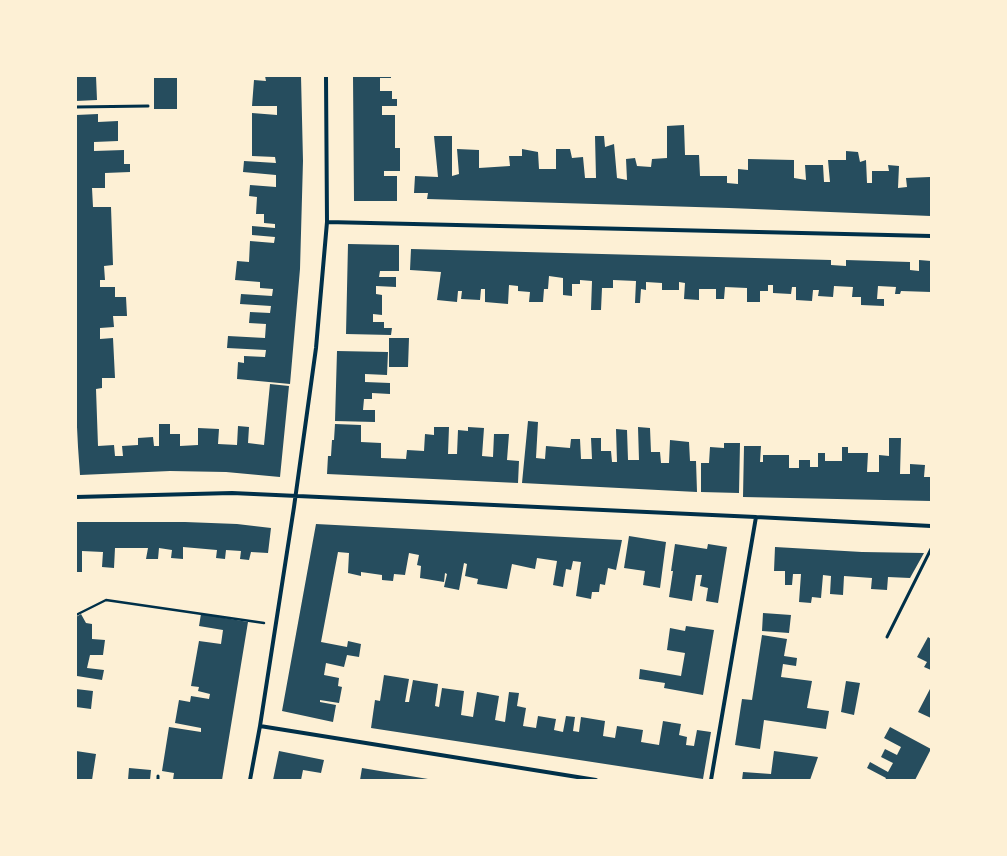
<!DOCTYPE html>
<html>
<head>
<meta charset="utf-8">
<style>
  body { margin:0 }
  #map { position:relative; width:1007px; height:856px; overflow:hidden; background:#fdf0d5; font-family:Barlow,sans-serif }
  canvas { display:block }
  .frame { position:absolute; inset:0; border:77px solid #fdf0d5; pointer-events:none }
</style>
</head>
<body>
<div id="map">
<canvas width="1007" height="856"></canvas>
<div class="frame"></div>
</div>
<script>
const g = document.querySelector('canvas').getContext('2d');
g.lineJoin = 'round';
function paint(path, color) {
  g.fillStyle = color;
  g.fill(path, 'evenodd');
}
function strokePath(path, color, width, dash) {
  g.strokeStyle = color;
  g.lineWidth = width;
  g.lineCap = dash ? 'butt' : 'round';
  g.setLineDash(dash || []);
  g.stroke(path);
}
const building = new Path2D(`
  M76 76H96L97 100 76 101Z
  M265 76H301L303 161 300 269 290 384 237 379 238 362 244 363V356L265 357 266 350 227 348 228 336 265 338 266 324 249 323 250 312 270 313 271 306 240 304 241 294 272 296 273 289 260 288V282L235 280 237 261 249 262 250 241 274 243 275 237 252 235V226L275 228V224L264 223V214H256L257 197 249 196 250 185 276 187V175L243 172 244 161 276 163 275 157 252 156V113L277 115V106H252L254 80 266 81Z
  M353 76H391V78H380V91H392V99H397V106H382V115H395V148H400V171H384V176H397V201H354Z
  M154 78H177V109H154Z
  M98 114V122L118 121V141L94 142V151L124 150V164H130V172L105 173V188H92L93 207H111L113 265 104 266 105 280H100V287H115V297H126L127 316H113L114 327 100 328V339L113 338 115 378H102V388L96 389 98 446 114 445 115 456H123L122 446 138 445V438L153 437 154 446H159V424H170V434H180V446L198 445V428L219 429 218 444 237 445 238 426 249 427 248 443 264 445 270 384 289 386 280 477 226 472 170 471 80 475 78 447 76 407V115Z
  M684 125 685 155H699L700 176H727V183L738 184V169L748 170V159L794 160V178L806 180 805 165H823L824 182H830L828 160H846V151L858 152 860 162 866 160 867 183H872V171H889L888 165 899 166 898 188 907 187 906 178 930 177 931 216 729 208 427 199 428 193H414L415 176 438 177 434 136H452V176L459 174 457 149 479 150V168L510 166 509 156H522V149L538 152 539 169H556V149H570L572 158 583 157 585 178H596L595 136H604L605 147 614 144 617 178 627 180 626 159 635 158 637 166 651 167 652 159 667 158V126Z
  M348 244 399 245V271H380L379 277H396V287L376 286V294L382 295V315L373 314V322H384V328H392L391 335 346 334Z
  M411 249 831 260V265L846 266V260L910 262V270L919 271V260L931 261V292L901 291 900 294H895L896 287 878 286 877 299H884V306L861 305V297H852L853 287 834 286 833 297 818 296 819 290H813L812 301 796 300V287H792L791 294 773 293V285H768V291H760V302H747V288L725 287 724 299H716V289H699V300L684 299 685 283 679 282V290H662V283L646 282V290L641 289 640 303H635L636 281 613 280V288H602L601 310H591L592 281 580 280V284H572V296L563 295V278L549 276 548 289H544L543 302H529L530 292 518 291V286L509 285 508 304 485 302V289H481L480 300 461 299 462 291H458L457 302 437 300 441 272 410 270Z
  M389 338H409L408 367H389Z
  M337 351 388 352 387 375 365 374V382L390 383V394L372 393V399H364L363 410H375V422L335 421Z
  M528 421 538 422 536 458 545 459 546 446 570 448 571 439H580L581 459H592L591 438H601V451H611L612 462H617L616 429 627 430 628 460H639L638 427 650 428 651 452H660L661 463H669L670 440 689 442 690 461H696L697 492 522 483Z
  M335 424 361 425V442L381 443V458L406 459 407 450 424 451 425 434 434 435V427H449L448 454H457L458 430 468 431V427L484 428 482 456 493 457 494 434H509L507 460 519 461 518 483 327 474 328 456H331L332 440H334Z
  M889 438H901L900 474H910V464L925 465 924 477H931V501L743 497 744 446H761L760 462H763V455H789V468H799V460H810V467H818V453H825V461H842V447H848V453H868L867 472H879V455L889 456Z
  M724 443H740L739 493 701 492V463H709L710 447 724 448Z
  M76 522H185L237 524 271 528 268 553 251 552 249 560 240 559 241 551 226 550 225 559 216 558 217 550 183 547V559L171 558 172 550 159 548 158 559H146L148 548H115L114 568 102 567 103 552 82 551V572H76Z
  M316 524 622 540 616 570 608 568 605 585 600 584 599 592H592L591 599 576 596 581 562 573 561 571 570 566 569 563 587 553 585 557 561 537 558 535 569 512 564 507 589 477 584 478 579 465 576 467 564 464 563 459 590 444 587 447 574 445 573 444 582 420 578 421 566 417 565 419 555 409 553 405 575 394 574 393 581 382 580V575L361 572V576L348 573 349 553 338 552 321 642 347 647 348 641 361 644 359 657 347 655 344 667 326 663 324 675 339 678 338 686 342 687 339 703 320 700V702L336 705 333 722 282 711Z
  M629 536 666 542 660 588 643 585 645 571 624 568Z
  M675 544 707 549 708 544 727 547 718 603 706 601 708 588 700 586 702 575H696L692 601 669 597 673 571H671Z
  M775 547 862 552 924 553 910 578 888 577 887 590 871 589 872 578 844 576 843 595 830 594 831 576 823 575 821 598 812 597 811 603 799 602 801 574H793L792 585H785V571H774Z
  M763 613 791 615 789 633 762 631Z
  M81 614 86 623 92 624V639L105 640 103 655H90L87 668 104 670 102 680 77 676V680L76 679V617Z
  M201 614 248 622 222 780H173L174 773 162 771 169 727 201 732V728L175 723 179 700 190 702 191 696 209 699 210 694 198 691 199 687 191 686 199 641 221 644 223 630 199 626Z
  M686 626 714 630 703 695 664 688 665 683 639 679 640 669 681 676 685 653 667 650 670 628 685 631Z
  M762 635 787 639 784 656 797 658 796 666 783 664 781 677 812 681 807 708 829 711 826 729 764 720 760 749 735 745 742 699 752 700Z
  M928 637 931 639V670L924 667 927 662 917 657Z
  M384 675 409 679 405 702H409L413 680 438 684 435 706 439 707 442 688 464 691 461 715 473 717 477 692 499 696 495 720 505 722 509 692 519 693 517 706 526 708 523 726 536 728 538 716 556 719 554 730 563 732 566 716 575 717 573 731 579 732 581 717 605 721 603 736 615 738 617 726 643 730 641 742 659 745 663 721 681 724 679 735 687 737 686 745 694 746 697 730 711 732 703 779 371 728 375 700 380 701Z
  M846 681 860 683 854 715 841 712Z
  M931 687V718L918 712Z
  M76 689 93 691 91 709 76 707Z
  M890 727 931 749 915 780H885L886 778 867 768 870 762 888 772 893 763 881 757 885 749 897 755 901 747 884 738Z
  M76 751 96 754 92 780H76Z
  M279 751 324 760 321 773 303 770 301 780H273Z
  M774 751 818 757 810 780H742L743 772 771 774Z
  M129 768 151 770 150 780H128Z
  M362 768 428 779V780H360Z`);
const path = new Path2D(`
  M76 615 106 600 264 623`);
const service = new Path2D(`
  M76 107 148 106
  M887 637 931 549
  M158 780V776`);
const minor = new Path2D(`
  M327 222 931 236
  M76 497 232 493 756 517 931 526
  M260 726 596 780
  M250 780 260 726 294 507 316 348 327 222 326 76
  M711 780 756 517`);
paint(building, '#264d5e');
strokePath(path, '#003049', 2.5);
strokePath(service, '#003049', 3);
strokePath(minor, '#003049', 4);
</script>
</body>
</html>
